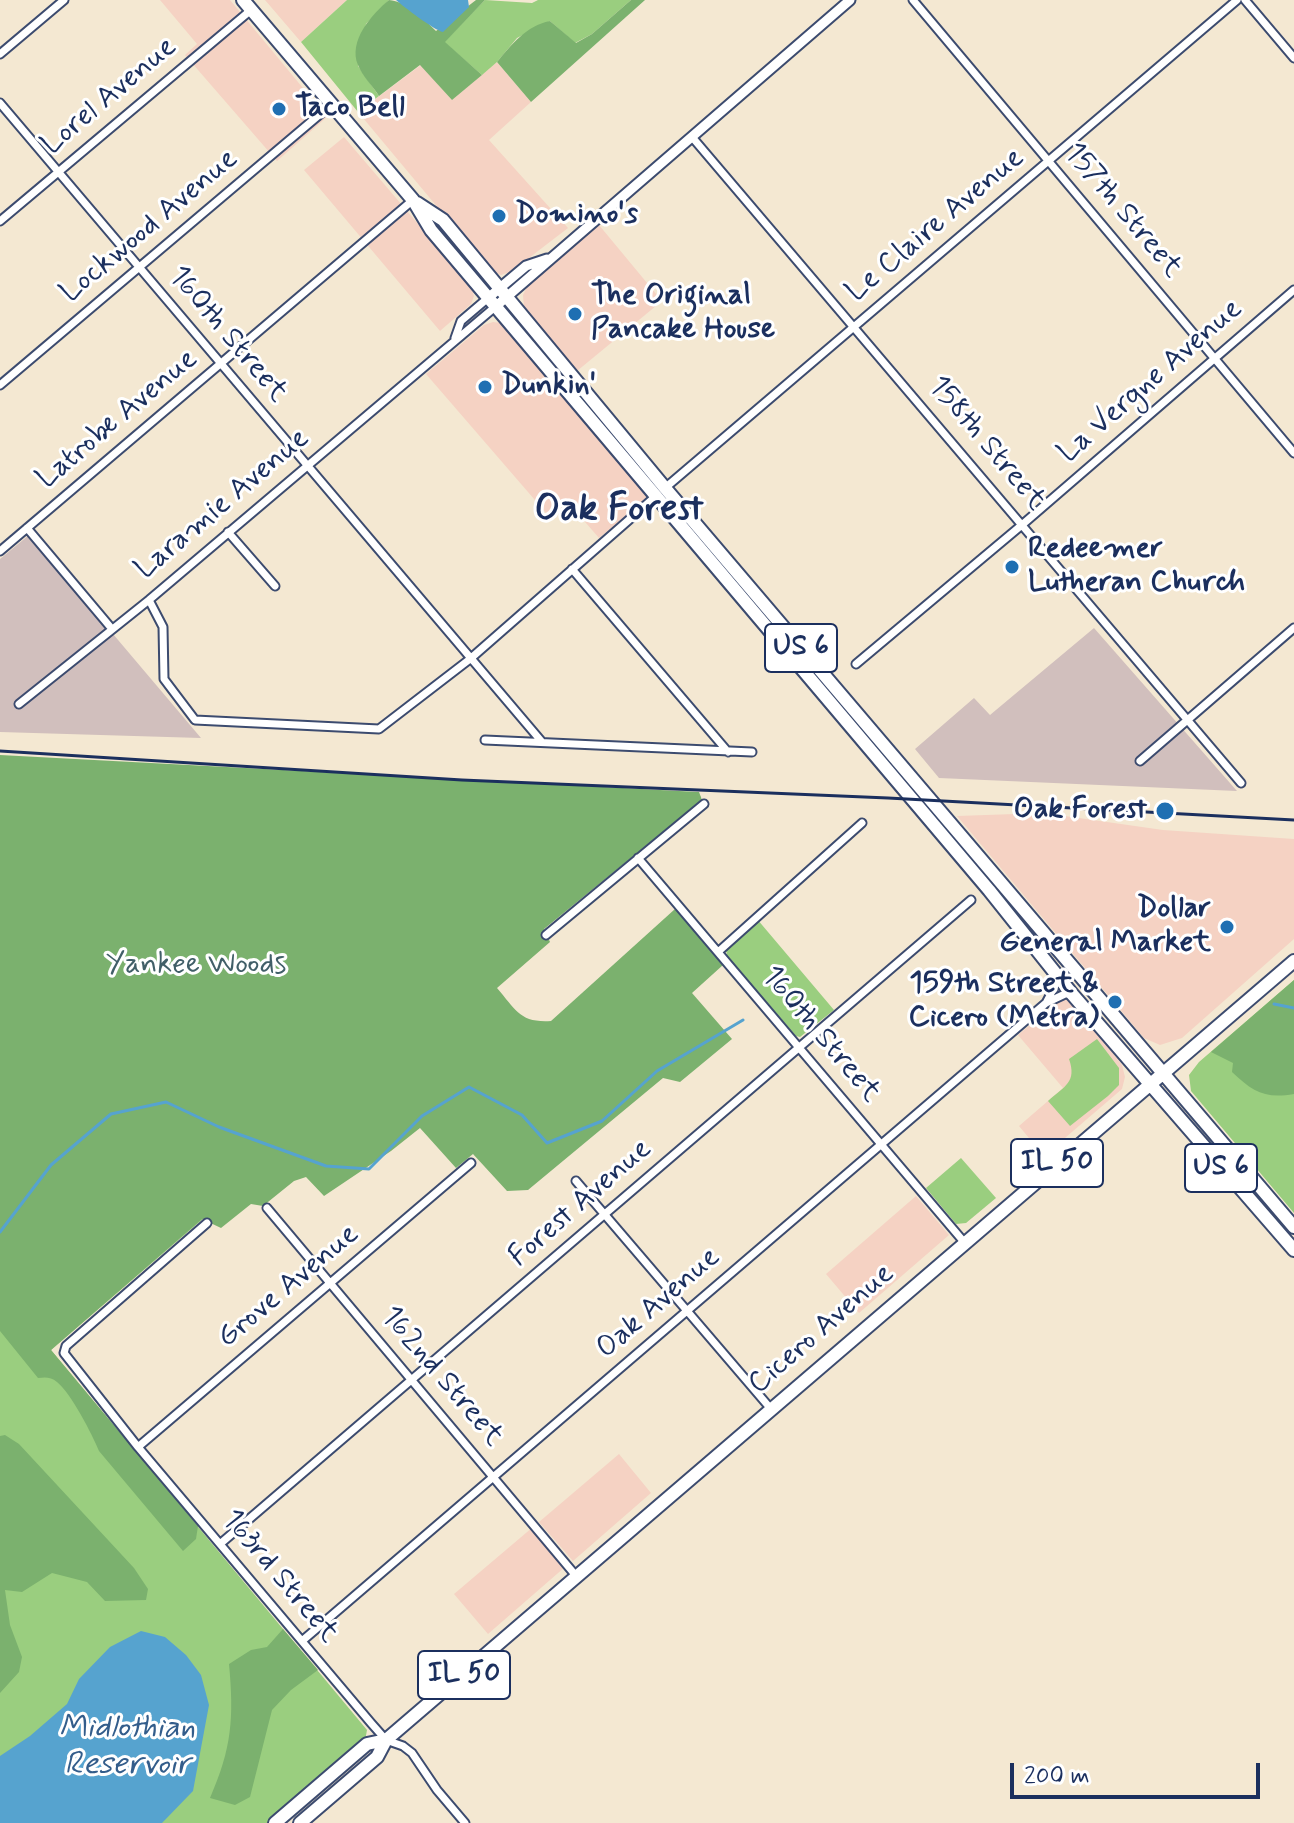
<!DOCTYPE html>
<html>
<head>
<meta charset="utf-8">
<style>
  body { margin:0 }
  #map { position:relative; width:1294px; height:1823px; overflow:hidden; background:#f4e8d2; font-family:Mynerve,sans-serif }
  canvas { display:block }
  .scale { position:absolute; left:1010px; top:1763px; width:250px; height:36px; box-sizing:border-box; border:4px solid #1b2f5e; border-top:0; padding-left:10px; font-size:24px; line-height:28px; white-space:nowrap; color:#1b2f5e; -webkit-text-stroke:6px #fff; paint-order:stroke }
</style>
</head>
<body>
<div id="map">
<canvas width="1294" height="1823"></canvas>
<div class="scale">200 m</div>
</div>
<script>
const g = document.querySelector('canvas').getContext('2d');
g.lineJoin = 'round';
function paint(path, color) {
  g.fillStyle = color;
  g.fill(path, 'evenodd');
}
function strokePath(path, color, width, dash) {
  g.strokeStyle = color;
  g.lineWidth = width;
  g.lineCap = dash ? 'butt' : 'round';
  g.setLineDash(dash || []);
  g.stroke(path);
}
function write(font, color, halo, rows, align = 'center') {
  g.font = font + ' Mynerve,sans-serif';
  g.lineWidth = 6;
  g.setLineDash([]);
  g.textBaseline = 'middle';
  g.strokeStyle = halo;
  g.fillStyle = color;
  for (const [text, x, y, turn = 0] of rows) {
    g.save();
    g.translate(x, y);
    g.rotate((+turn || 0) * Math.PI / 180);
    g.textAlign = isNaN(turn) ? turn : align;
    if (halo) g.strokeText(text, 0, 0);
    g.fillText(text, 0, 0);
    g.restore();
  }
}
const built = new Path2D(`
  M160 0H230L327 117 277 161 185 55 197 44Z
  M265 0H347L301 42Z
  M497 62 531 102 489 140 568 228 512 271 501 275 490 270 358 112 421 65 452 100Z
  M344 137 471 286 474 296 471 304 440 331 304 170Z
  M599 225 662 301 577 371 524 308 523 295 527 287Z
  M493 322 501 323 506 327 647 494 646 499 599 538 565 499 547 514 426 374 484 325Z
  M1044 813 1163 830 1294 839V939L1182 1038 1160 1045 1144 1038 957 816Z
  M1067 994 1122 1065 1125 1077 1122 1089 1044 1156 1019 1126 1063 1088 1018 1035Z
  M916 1196 949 1235 859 1313 826 1274Z
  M619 1454 651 1493 573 1561 539 1522Z
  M533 1527 565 1567 488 1634 454 1594Z`);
const industrial = new Path2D(`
  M29 535 113 634 201 738 0 732V559Z
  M1094 628 1237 791 939 778 915 749 974 698 990 715Z`);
const green = new Path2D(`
  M347 0H389L366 24 358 66 379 96 358 112 301 42Z
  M485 0 532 3 538 0H631L592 34 575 43 550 21 517 38 497 62 482 75 444 42Z
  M0 759 701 796 532 935 51 1350 367 1730 365 1741 269 1823H0Z
  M757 919 834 1010 800 1037 796 1036 727 956 726 949Z
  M1294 980V1213L1191 1091 1189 1075 1199 1062Z
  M1097 1039 1119 1068V1085L1108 1096 1070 1126 1048 1101C1065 1086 1077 1082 1069 1059Z
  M961 1158 996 1198 966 1223 956 1224 926 1188Z`);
const forest = new Path2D(`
  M389 0C406 1 424 19 436 31L476 0H485L445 42 482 75 452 100 420 65 379 96C373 86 362 76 358 65 348 41 372 14 389 0Z
  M631 0H645L531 102 497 62C512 44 526 26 550 21L576 43 592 34Z
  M0 755 679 791 699 792 702 800 544 929 550 942 497 988C516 1010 520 1023 551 1021L675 909 723 965 692 993 732 1039 680 1082 663 1078 528 1190 507 1191 473 1154 456 1168 420 1128 391 1151 324 1196 306 1177 294 1181 263 1206 251 1204 221 1228 202 1219 51 1350 198 1526 196 1539 183 1551 99 1451C92 1434 71 1393 57 1382 51 1377 46 1377 38 1378L0 1331Z
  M1294 980V1094C1265 1099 1253 1092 1232 1072L1233 1063 1211 1052Z
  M5 1435 19 1444 134 1568 148 1589 146 1600 105 1601 87 1582 52 1573 22 1592 5 1590 10 1625 22 1657 19 1672 0 1693V1436Z
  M283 1629 318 1670 291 1690 272 1710 250 1797 235 1805 210 1798C232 1748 234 1718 229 1664L251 1650 267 1647Z`);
const water = new Path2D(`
  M396 0H468L469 7 443 32C434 30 404 7 396 0Z
  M141 1631 165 1637 186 1655 201 1675 209 1705 193 1791 162 1823H0V1756L30 1736 67 1704 79 1679 110 1647Z`);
const stream = new Path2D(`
  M1274 1004 1294 1008
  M0 1232 51 1165 111 1114 166 1102 219 1127 326 1166 369 1169 422 1116 469 1087 522 1115 547 1143 602 1121 657 1071 743 1020`);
const minor = new Path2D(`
  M913 0 1294 453
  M1245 0 1294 58
  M0 54 64 0
  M0 103 542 742
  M692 137 1241 783
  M0 221 251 10
  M455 338 461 321 488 298
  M0 385 332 104
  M665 488 1237 0
  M27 528 112 629
  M228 532 275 586
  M0 551 413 200
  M572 569 728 752
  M149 600 163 627 164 679 195 720 379 729 470 659 655 497
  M856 664 1023 524 1294 290
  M19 704 149 600 495 307
  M485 740 752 752
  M1140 761 1294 628
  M638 858 964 1242
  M546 935 704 804
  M718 952 862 823
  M1046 1003 1059 978
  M576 1181 771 1409
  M267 1208 577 1577
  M207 1223 66 1346 64 1353 138 1447 371 1723 386 1740 403 1746 412 1753 437 1790 465 1823
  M138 1447 471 1163
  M220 1544 971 900
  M302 1641 1046 1003 1065 994H1072`);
const tertiary = new Path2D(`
  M488 298 526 266 547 259
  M495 307 850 0`);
const primary = new Path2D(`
  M243 0 413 200 431 230 989 890 1072 994 1294 1250
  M417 203 443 220 665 488 1294 1227
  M275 1823 367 1744 386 1740
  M300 1823 377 1757 386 1740 1294 961`);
const rail = new Path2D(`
  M0 751 462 780 888 798 1294 820`);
const markers = [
  [279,109,8,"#1f6fb2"],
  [499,216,8,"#1f6fb2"],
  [575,314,8,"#1f6fb2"],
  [485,387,8,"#1f6fb2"],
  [1012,567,8,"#1f6fb2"],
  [1165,811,10,"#1f6fb2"],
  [1227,927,8,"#1f6fb2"],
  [1115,1002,8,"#1f6fb2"]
];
const shields = [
  [801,648,72],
  [1057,1163,92],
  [1221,1168,72],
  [464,1675,92]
];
const shieldNames = [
  ["US 6",801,648],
  ["IL 50",1057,1163],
  ["US 6",1221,1168],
  ["IL 50",464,1675]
];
const streetNames = [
  ["Lorel Avenue",110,97,-40],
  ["157th Street",1122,211,50],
  ["Le Claire Avenue",936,226,-40],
  ["Lockwood Avenue",150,227,-40],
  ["160th Street",227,335,50],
  ["La Vergne Avenue",1151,382,-41],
  ["Latrobe Avenue",118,420,-40],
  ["158th Street",986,444,50],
  ["Laramie Avenue",223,505,-40],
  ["160th Street",820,1035,50],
  ["Forest Avenue",581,1204,-41],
  ["Grove Avenue",289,1287,-40],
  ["Oak Avenue",659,1304,-41],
  ["Cicero Avenue",822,1330,-41],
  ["162nd Street",441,1377,50],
  ["163rd Street",279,1577,50]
];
const poiNames = [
  ["Taco Bell",295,109],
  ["Domino's",515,216],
  ["The Original",591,297],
  ["Pancake House",591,331],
  ["Dunkin'",501,387],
  ["Redeemer",1028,550],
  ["Lutheran Church",1028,584],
  ["Oak Forest",1147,811,"right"],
  ["Dollar",1211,910,"right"],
  ["General Market",1211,944,"right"],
  ["159th Street &",1099,985,"right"],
  ["Cicero (Metra)",1099,1019,"right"]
];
const parkNames = [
  ["Yankee Woods",196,966]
];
const waterNames = [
  ["Midlothian",127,1729],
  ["Reservoir",127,1766]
];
const districtNames = [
  ["Oak Forest",619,511]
];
paint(built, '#f5d2c3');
paint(industrial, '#d1bfbd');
paint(green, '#9ace7f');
paint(forest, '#7bb16e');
paint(water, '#56a3cf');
strokePath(stream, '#56a3cf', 3);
strokePath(minor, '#3c4b6f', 11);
strokePath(tertiary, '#3c4b6f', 13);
strokePath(primary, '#3c4b6f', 16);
strokePath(minor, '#fff', 7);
strokePath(tertiary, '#fff', 9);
strokePath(primary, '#fff', 12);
strokePath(rail, '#1b2f5e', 3);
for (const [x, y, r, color] of markers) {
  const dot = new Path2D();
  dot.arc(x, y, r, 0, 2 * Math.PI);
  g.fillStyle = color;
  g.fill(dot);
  strokePath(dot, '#fff', 3);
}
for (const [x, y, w] of shields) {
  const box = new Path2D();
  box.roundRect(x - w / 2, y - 24, w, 48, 6);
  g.fillStyle = '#fff';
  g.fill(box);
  strokePath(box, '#1b2f5e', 2);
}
write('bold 28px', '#1b2f5e', null, shieldNames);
write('30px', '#1b2f5e', '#fff', streetNames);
write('bold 30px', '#1b2f5e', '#fff', poiNames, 'left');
write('30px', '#415f68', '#fff', parkNames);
write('italic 32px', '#335d8b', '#fff', waterNames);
write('bold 38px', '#1b2f5e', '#fff', districtNames);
</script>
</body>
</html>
